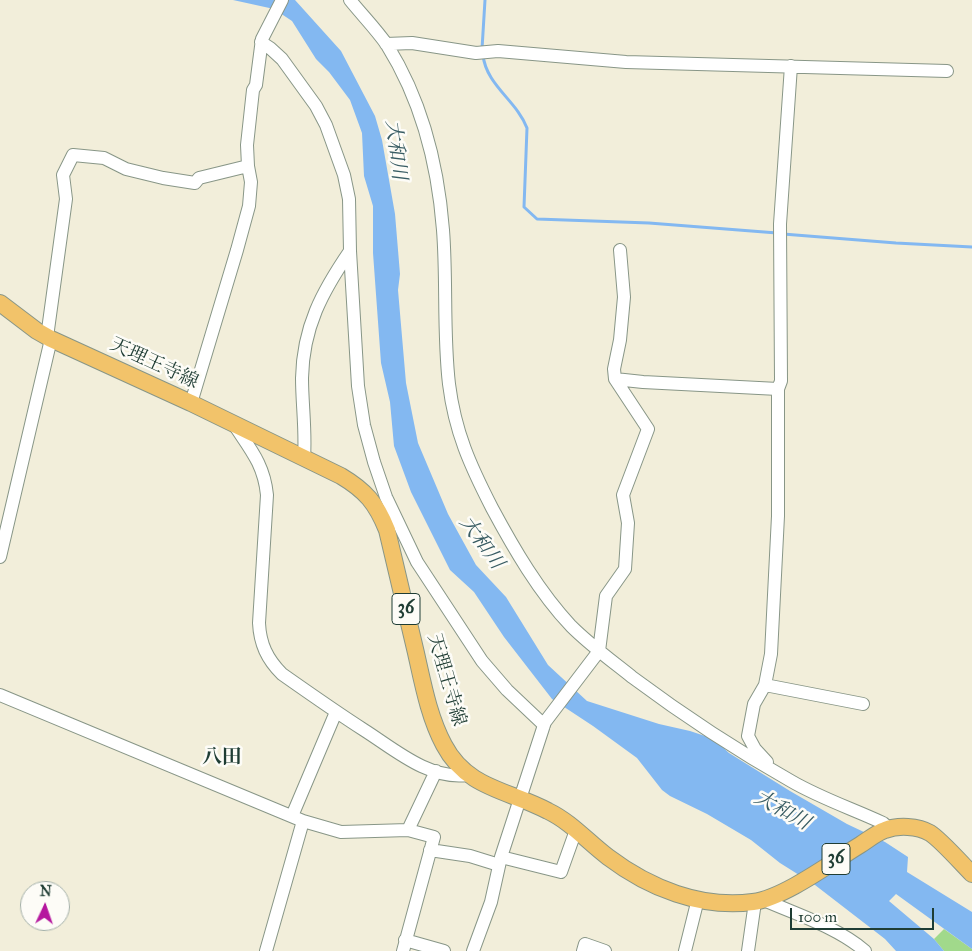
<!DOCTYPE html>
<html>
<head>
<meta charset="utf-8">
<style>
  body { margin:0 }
  #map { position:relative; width:972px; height:951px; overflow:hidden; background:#f2eeda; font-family:"IM FELL Great Primer",serif }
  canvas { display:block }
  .north { position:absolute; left:20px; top:881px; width:50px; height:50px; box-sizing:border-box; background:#fdfcf7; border:1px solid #a4b0a9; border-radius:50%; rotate:3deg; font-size:14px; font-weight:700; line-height:20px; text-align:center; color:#1f3d34 }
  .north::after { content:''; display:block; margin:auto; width:18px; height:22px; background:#b5179e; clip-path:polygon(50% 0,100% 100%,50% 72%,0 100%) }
  .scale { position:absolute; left:790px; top:908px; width:144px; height:22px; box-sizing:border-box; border:2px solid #1f3d34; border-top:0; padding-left:6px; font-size:15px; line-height:18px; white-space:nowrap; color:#1f3d34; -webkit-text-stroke:4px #fdfcf7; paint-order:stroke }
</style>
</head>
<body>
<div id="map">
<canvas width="972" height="951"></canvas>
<div class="north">N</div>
<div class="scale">100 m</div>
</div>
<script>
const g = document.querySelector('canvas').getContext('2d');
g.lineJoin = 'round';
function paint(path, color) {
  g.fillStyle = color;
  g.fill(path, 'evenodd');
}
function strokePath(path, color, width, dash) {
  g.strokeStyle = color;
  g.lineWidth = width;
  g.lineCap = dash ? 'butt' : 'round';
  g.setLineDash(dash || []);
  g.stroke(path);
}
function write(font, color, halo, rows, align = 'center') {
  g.font = font + ' "IM FELL Great Primer","Noto Serif JP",serif';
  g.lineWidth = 5;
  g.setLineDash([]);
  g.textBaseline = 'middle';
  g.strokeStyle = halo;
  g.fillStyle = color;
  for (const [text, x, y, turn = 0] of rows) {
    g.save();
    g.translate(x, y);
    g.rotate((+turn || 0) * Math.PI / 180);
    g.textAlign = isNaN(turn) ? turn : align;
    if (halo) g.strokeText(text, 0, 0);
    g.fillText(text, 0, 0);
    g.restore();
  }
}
const green = new Path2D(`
  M944 929 972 949V951H944L934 939Z`);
const water = new Path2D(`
  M233 0H295L341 51 375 116 382 140 395 214 400 274 398 290 406 383 418 443 448 514 476 565 506 597 548 665 587 701 659 724 690 731 714 739 729 753 790 791 847 824 885 842 908 857 907 872 972 912V949L896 894 889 901 934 939 944 951H896L885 939 815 885 780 863 751 840 707 814 670 796 662 790 637 758 593 726 552 699 504 637 474 592 450 570 411 492 394 446 390 402 381 363 373 253V206L364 176 362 133 350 100 329 72 316 59 292 21 274 9Z`);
const stream = new Path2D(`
  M482 49 485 0
  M483 55C486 85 517 101 527 128L524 207 537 219 649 223 777 233
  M783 234 896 243 972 247`);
const minor = new Path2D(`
  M350 0C362 15 376 29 387 45 422 101 438 165 443 230 447 281 443 333 449 384 455 432 470 465 492 508 514 549 539 592 571 626 590 645 612 661 632 677 683 715 736 750 791 781 820 798 853 809 883 823L889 828
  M261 42 270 48 282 59 316 106 326 125 344 175 349 199 350 251 358 386 364 425 374 462 386 497 417 562 482 661 507 690 544 725
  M386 44 412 43 476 53 498 51 626 62 947 71
  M47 337 66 199 63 175 73 155 104 158 126 169 163 178 195 183 199 178 248 166
  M615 379 643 382 778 389
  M191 403 237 250 249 206 251 182 248 166 247 145 253 90 256 85 262 39 282 0
  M233 423C250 449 264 464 267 495L259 623C260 644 267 659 282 674 309 693 336 712 364 730 394 749 429 780 467 775
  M304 458C306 431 302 404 302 378 303 327 322 292 350 251
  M0 557 51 339
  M765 685 863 704
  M0 695 303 821 341 832 408 830 434 837 403 951
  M767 762 755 749 748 736 754 704 765 685 771 654 778 516V389L781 381 780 224 791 66
  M292 816 336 712
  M408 830 436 771
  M430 850 470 856 499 865
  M501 857 561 872 576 830
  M764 900C798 915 837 927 865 951
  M405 940 444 951
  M266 951 303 821
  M473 951 491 902 501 857 545 722 599 651 606 596 625 569 628 523 623 495 648 429 615 379 614 369 620 340 624 297 620 250
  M583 951 585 944 605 951
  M685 951 698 899
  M748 951 755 902`);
const major = new Path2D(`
  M0 303 37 331 51 339 191 403 341 476C366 491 376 503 387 530 397 571 406 612 416 653 423 684 429 717 444 745 467 789 509 790 548 811 571 822 588 842 608 857 649 888 701 909 753 902 784 898 832 862 860 845 868 840 876 833 885 830 898 825 918 826 930 833 941 840 962 864 972 874`);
const shields = [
  [406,609,28],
  [836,859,28]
];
const shieldNames = [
  ["36",406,609],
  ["36",836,859]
];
const streetNames = [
  ["天理王寺線",154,364,25],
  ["天理王寺線",446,680,74]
];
const waterNames = [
  ["大和川",395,150,83],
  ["大和川",481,543,54],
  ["大和川",782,811,29]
];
const neighbourhoodNames = [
  ["八田",222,758]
];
paint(green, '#a1d98b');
paint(water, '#83b8f1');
strokePath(stream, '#83b8f1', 3);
strokePath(minor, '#889687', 14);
strokePath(major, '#889687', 18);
strokePath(minor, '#fff', 12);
strokePath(major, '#f2c36a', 16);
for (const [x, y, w] of shields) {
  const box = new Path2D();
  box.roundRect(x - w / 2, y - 15.5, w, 31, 4);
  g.fillStyle = '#fdfcf7';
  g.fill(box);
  strokePath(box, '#1f3d34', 1);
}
write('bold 18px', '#1f3d34', null, shieldNames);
write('19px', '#1f3d34', '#fdfcf7', streetNames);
write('italic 20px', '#385c63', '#fdfcf7', waterNames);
write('bold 20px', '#1f3d34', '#fdfcf7', neighbourhoodNames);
</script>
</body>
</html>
